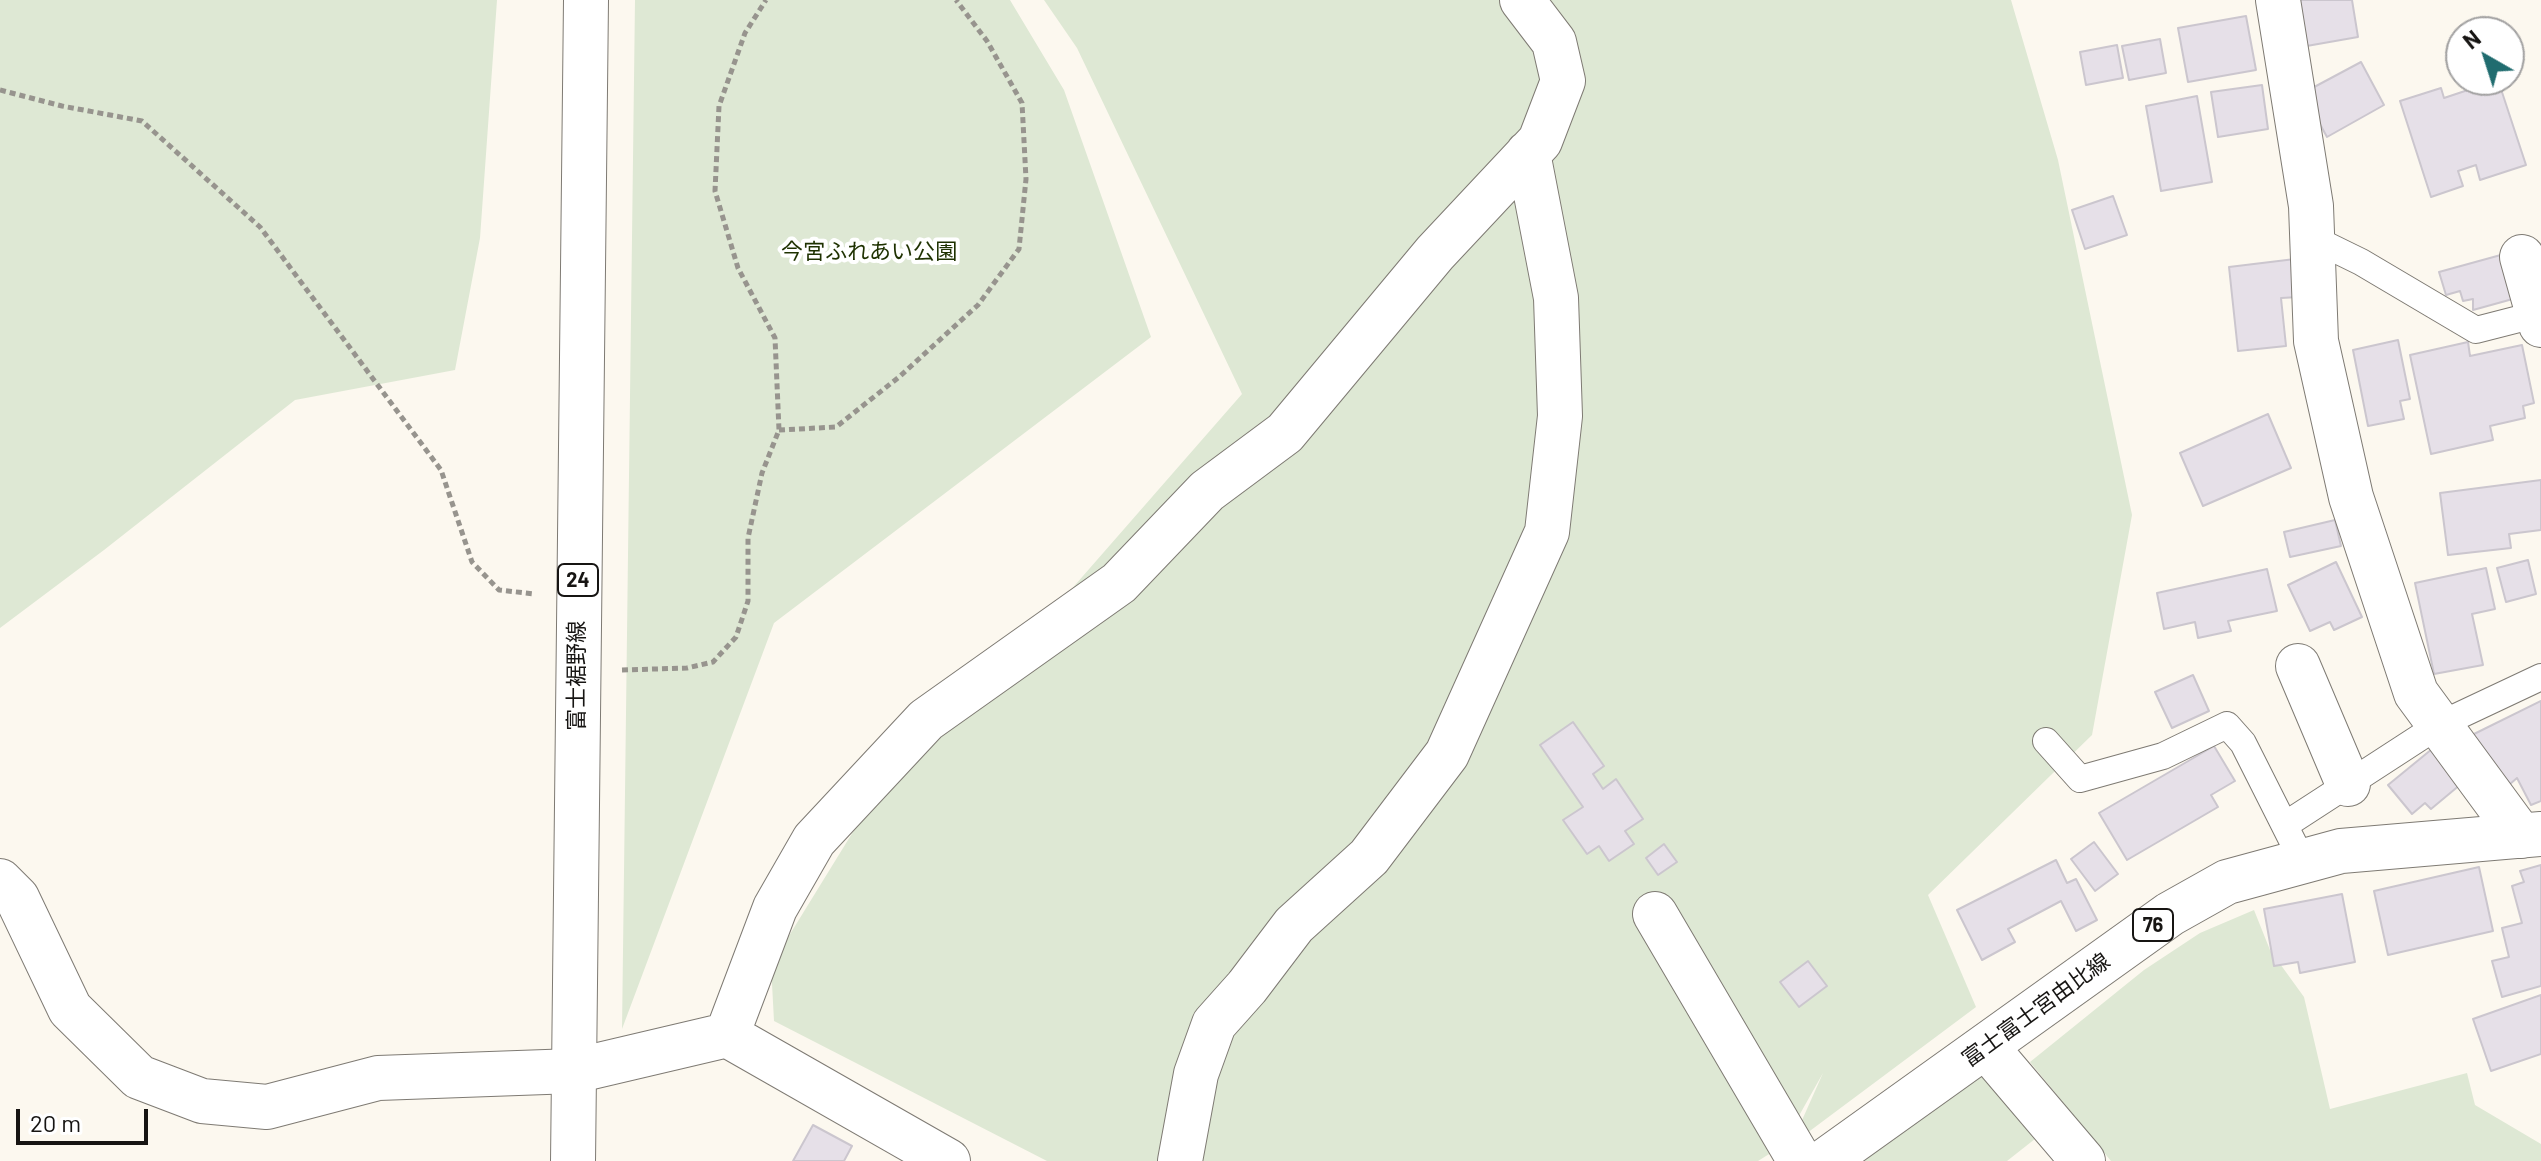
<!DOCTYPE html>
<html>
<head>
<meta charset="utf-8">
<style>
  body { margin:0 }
  #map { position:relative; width:2541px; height:1161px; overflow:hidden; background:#fcf8ef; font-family:Barlow,sans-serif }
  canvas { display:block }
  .north { position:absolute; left:2445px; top:16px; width:80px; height:80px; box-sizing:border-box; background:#fff; border:2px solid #a2a1a1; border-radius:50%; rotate:321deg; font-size:22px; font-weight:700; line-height:32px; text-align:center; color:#171513 }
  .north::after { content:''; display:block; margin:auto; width:28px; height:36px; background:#206c6f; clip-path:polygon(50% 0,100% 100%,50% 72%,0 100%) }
  .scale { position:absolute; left:16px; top:1109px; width:132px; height:36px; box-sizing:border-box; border:4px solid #171513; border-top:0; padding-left:10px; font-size:24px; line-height:28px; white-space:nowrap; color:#171513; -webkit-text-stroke:6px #fff; paint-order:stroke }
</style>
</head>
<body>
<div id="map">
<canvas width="2541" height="1161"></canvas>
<div class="north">N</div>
<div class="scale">20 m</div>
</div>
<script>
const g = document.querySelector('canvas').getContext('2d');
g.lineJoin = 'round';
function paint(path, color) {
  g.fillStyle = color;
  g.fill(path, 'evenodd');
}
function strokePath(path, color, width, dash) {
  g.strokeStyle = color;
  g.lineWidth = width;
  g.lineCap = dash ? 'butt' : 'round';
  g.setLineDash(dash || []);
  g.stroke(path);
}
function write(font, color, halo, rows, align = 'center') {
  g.font = font + ' Barlow,"Noto Sans JP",sans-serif';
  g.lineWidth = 8;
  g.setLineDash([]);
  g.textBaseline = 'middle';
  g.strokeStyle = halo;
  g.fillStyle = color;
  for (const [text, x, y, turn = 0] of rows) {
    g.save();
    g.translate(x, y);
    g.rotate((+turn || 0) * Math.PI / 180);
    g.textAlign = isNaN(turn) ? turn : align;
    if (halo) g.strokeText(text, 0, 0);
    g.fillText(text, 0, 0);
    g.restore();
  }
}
const green = new Path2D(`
  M0 0H497L480 238 455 370 295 400 104 550 0 628Z
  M635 0H1010L1064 90 1151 337 774 623 622 1029Z
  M1044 0H2011L2058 160 2132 515 2092 735 1928 895 1976 1007 1791 1145 1823 1073 1782 1146 1758 1161H1047L774 1021 771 965 864 814 972 703 1242 394 1077 48Z
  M2254 910 2270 950 2304 997 2330 1109 2467 1073 2475 1105 2541 1144V1161H2111L2030 1062 2144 970 2200 933Z
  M1987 1069 2040 1135 2007 1161H1855Z`);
const building = new Path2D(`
  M2293 0H2352L2358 37 2301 47Z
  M2246 16 2256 70 2188 82 2178 28Z
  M2160 39 2166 73 2129 80 2122 46Z
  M2117 45 2123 78 2086 85 2080 52Z
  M2361 62 2384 105 2327 137 2303 93Z
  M2498 80 2526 165 2480 180 2476 165 2458 171 2463 186 2431 197 2400 101 2441 88 2444 98Z
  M2262 85 2268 129 2218 137 2211 92Z
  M2197 96 2212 182 2161 191 2146 106Z
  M2113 196 2127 235 2085 249 2072 210Z
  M2508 253 2520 297 2473 310V299L2463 301 2460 291 2446 295 2439 272Z
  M2295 259 2299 297 2281 298 2286 346 2238 351 2229 267Z
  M2398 340 2410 399 2400 401 2404 419 2368 426 2353 350Z
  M2468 342 2470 356 2522 345 2534 403 2523 406 2525 418 2490 426 2493 440 2431 454 2410 355Z
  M2268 414 2291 468 2203 506 2180 453Z
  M2541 480V530L2509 534 2511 548 2448 555 2440 493Z
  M2335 520 2341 546 2290 557 2284 532Z
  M2528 560 2536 594 2506 602 2497 568Z
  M2336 562 2362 617 2334 630 2330 622 2310 631 2288 585Z
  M2486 568 2495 609 2472 614 2483 665 2434 674 2415 583Z
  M2267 569 2277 611 2228 621 2231 631 2198 638 2195 622 2164 629 2157 593Z
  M2193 675 2209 711 2172 728 2155 692Z
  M2541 701V801L2531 805 2517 778 2510 784 2493 765 2472 735Z
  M1573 722 1604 766 1593 774 1603 789 1616 779 1643 819 1625 831 1634 844 1609 861 1599 846 1587 854 1563 820 1583 807 1540 745Z
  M2214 746 2235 781 2211 795 2218 807 2127 860 2099 813Z
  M2432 749 2461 784 2431 809 2425 803 2412 814 2388 785Z
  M2094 842 2118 874 2095 891 2071 859Z
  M1664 844 1677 862 1658 875 1646 858Z
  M2056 860 2067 883 2076 879 2097 920 2076 931 2061 901 2008 929 2015 942 1982 960 1957 910Z
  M2541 865V986L2502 997 2492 961 2509 957 2502 928 2522 923 2512 886 2524 882 2520 871Z
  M2479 867 2493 931 2388 955 2374 891Z
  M2342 894 2355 962 2300 973 2298 962 2274 966 2264 909Z
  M1808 961 1827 986 1799 1007 1780 982Z
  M2541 995V1054L2491 1071 2473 1019Z
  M813 1125 852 1146 844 1161H793Z`);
const path = new Path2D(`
  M0 90 62 106 142 121 260 227 441 470 472 562 499 590 535 594
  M779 430 836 427 899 377 978 305 1019 249 1026 179 1022 103 987 41 956 0
  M622 670 687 668 713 662 736 637 748 601V538L762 473 779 430 775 338 738 268 715 191 719 106 745 33 766 0`);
const service = new Path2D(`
  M2312 238 2361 262 2476 330 2538 314
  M2046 741 2080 779 2163 756 2227 725 2243 743 2303 862
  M2285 825 2439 725 2541 677`);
const minor = new Path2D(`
  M2278 0 2311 206 2316 341 2351 497 2416 693 2521 836
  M2522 257 2541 325
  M2298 666 2348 784
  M0 881 17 898 70 1009 139 1077 202 1101 267 1107 378 1078 574 1071 727 1035 948 1161
  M1655 914 1800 1161
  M727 1035 775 908 814 840 926 720 1119 583 1207 491 1285 433 1435 253 1540 141 1563 81 1554 42 1522 0
  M1986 1047 2083 1161
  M1180 1161 1196 1074 1214 1024 1247 987 1294 925 1369 857 1447 754 1547 532 1560 416 1556 298 1528 153`);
const primary = new Path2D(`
  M573 1161 586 0
  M1825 1161 2170 914 2227 882 2341 851 2541 834`);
const shields = [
  [578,580,40],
  [2153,925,40]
];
const shieldNames = [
  ["24",578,580],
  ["76",2153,925]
];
const parkNames = [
  ["今宮ふれあい公園",869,252]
];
const streetNames = [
  ["富士裾野線",577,676,-90],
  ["富士富士宮由比線",2036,1010,-36]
];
paint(green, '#dee8d4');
paint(building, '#e6e0e8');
strokePath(building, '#cbc6ce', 2);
strokePath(service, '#7e7a73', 28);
strokePath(minor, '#7e7a73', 46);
strokePath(primary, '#7e7a73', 46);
strokePath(path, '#97948e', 5, [6, 4]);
strokePath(service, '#fff', 26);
strokePath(minor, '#fff', 44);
strokePath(primary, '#fff', 44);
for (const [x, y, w] of shields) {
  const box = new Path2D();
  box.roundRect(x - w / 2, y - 16, w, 32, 6);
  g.fillStyle = '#fff';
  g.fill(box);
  strokePath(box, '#171513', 2);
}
write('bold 20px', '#171513', null, shieldNames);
write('22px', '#1e3100', '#fff', parkNames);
write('22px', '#171513', '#fff', streetNames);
</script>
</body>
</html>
